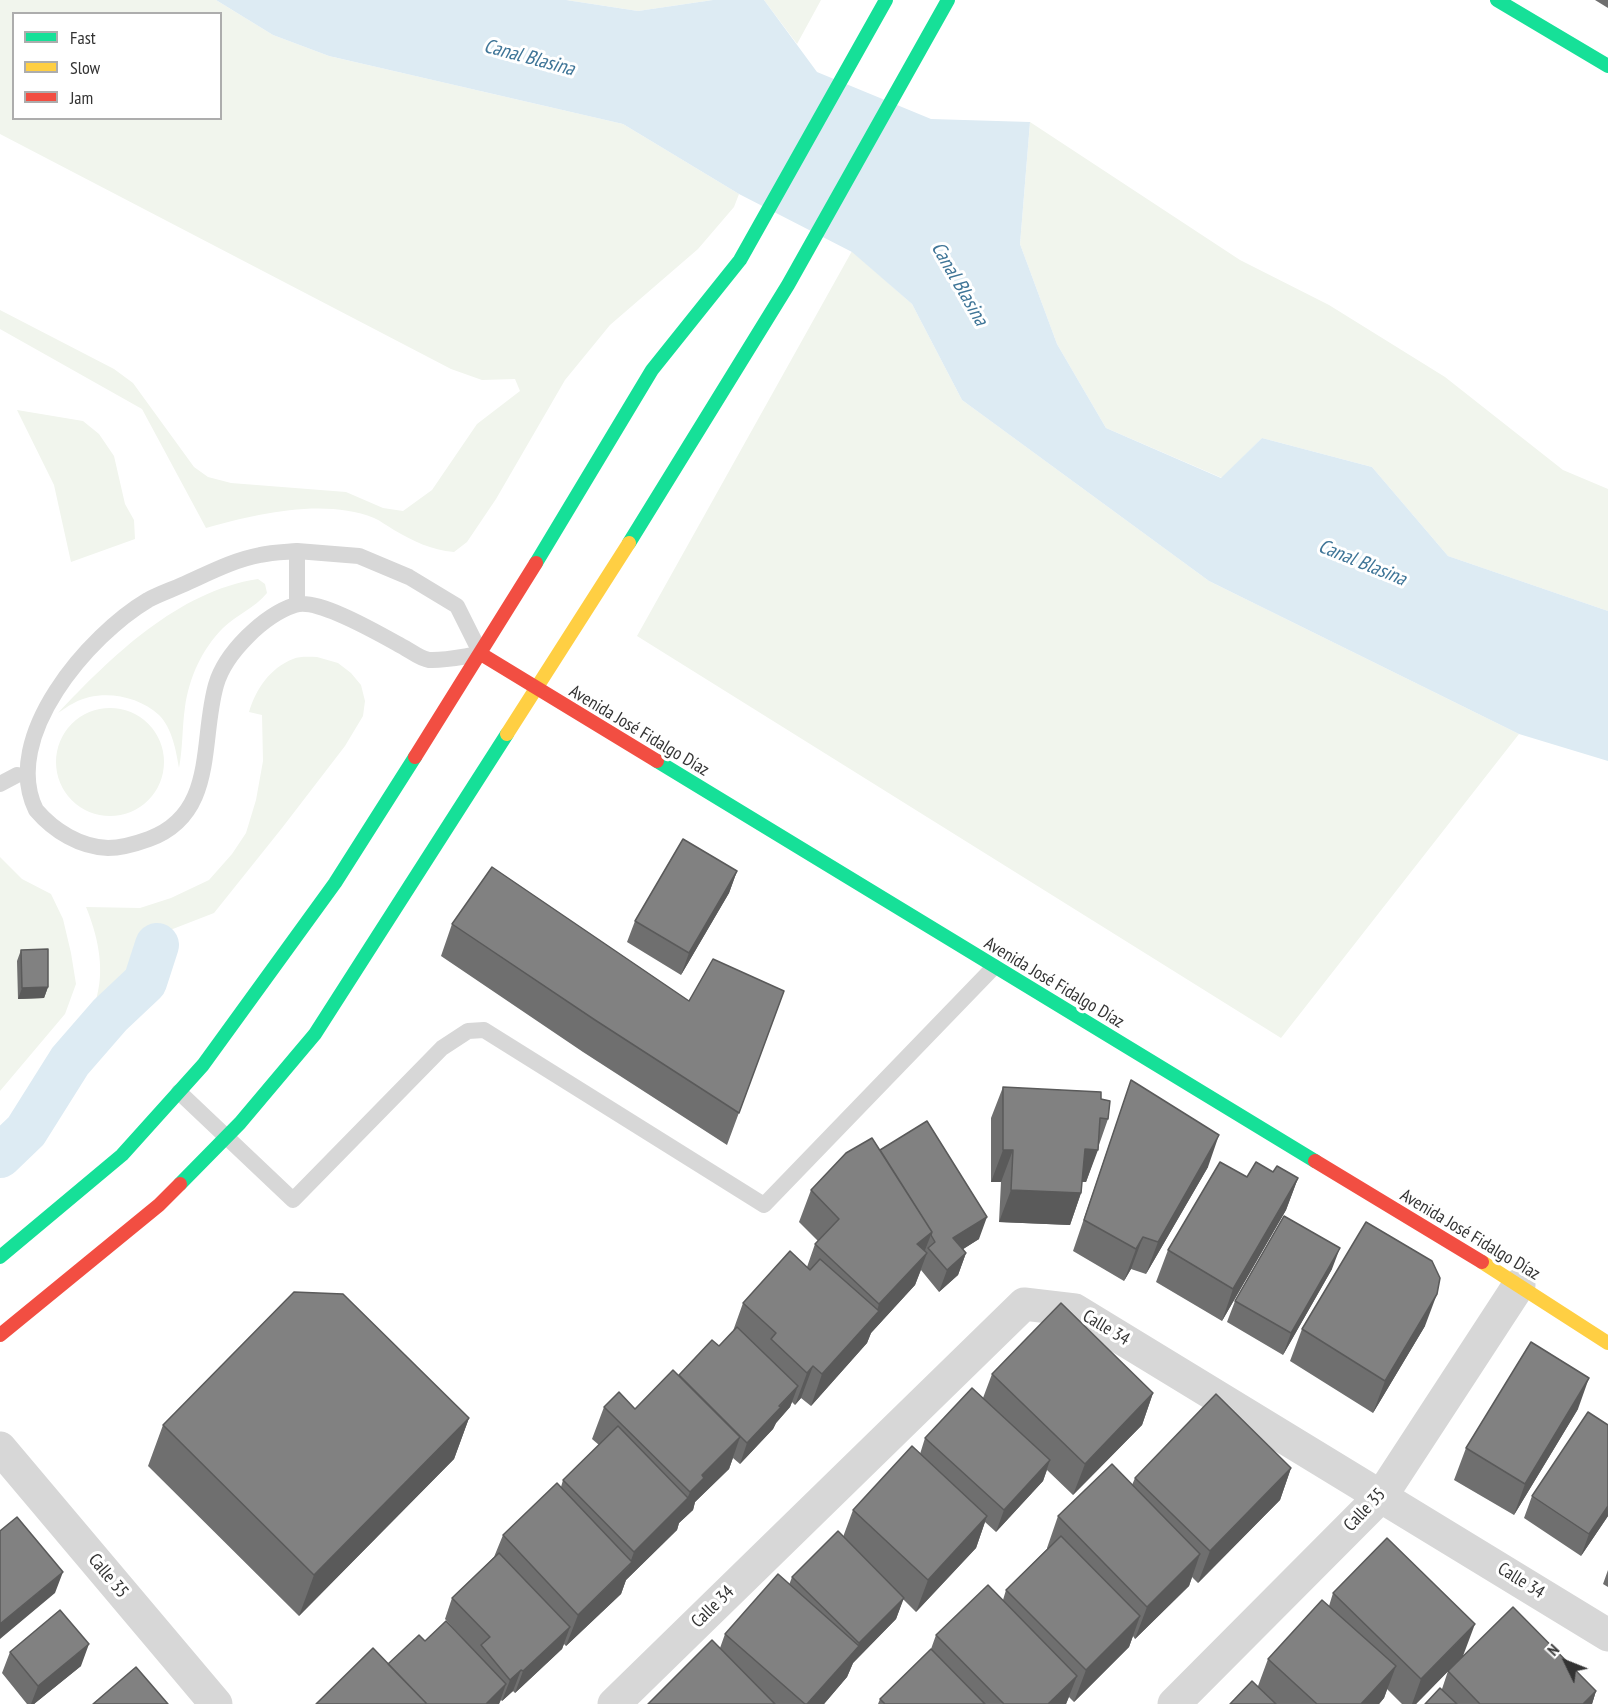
<!DOCTYPE html>
<html>
<head>
<meta charset="utf-8">
<style>
  body { margin:0 }
  #map { position:relative; width:1608px; height:1704px; overflow:hidden; background:#fff; font-family:"PT Sans Narrow",sans-serif }
  canvas { display:block }
  .legend { position:absolute; left:12px; top:12px; width:210px; height:108px; box-sizing:border-box; background:#fff; border:2px solid #adadad; margin:0; padding:8px 10px; list-style:none; font-size:18px; color:#333 }
  .legend li { display:flex; align-items:center; gap:12px; height:30px }
  .legend b { width:30px; border:2px solid #adadad }
  .north { position:absolute; left:1536px; top:1632px; width:60px; height:60px; -webkit-text-stroke:4px #fff; paint-order:stroke; rotate:313deg; font-size:16px; font-weight:700; line-height:24px; text-align:center; color:#333 }
  .north::after { content:''; display:block; margin:auto; width:21px; height:27px; background:#333; clip-path:polygon(50% 0,100% 100%,50% 72%,0 100%) }
</style>
</head>
<body>
<div id="map">
<canvas width="1608" height="1704"></canvas>
<ul class="legend">
<li><b style="height:8px;background:#16e098"></b>Fast</li>
<li><b style="height:8px;background:#ffcf43"></b>Slow</li>
<li><b style="height:8px;background:#f24e42"></b>Jam</li>
</ul>
<div class="north">N</div>
</div>
<script>
const g = document.querySelector('canvas').getContext('2d');
g.lineJoin = 'round';
function paint(path, color) {
  g.fillStyle = color;
  g.fill(path, 'evenodd');
}
function strokePath(path, color, width, dash) {
  g.strokeStyle = color;
  g.lineWidth = width;
  g.lineCap = dash ? 'butt' : 'round';
  g.setLineDash(dash || []);
  g.stroke(path);
}
function write(font, color, halo, rows, align = 'center') {
  g.font = font + ' "PT Sans Narrow",sans-serif';
  g.lineWidth = 6;
  g.setLineDash([]);
  g.textBaseline = 'middle';
  g.strokeStyle = halo;
  g.fillStyle = color;
  for (const [text, x, y, turn = 0] of rows) {
    g.save();
    g.translate(x, y);
    g.rotate((+turn || 0) * Math.PI / 180);
    g.textAlign = isNaN(turn) ? turn : align;
    if (halo) g.strokeText(text, 0, 0);
    g.fillText(text, 0, 0);
    g.restore();
  }
}
const green = new Path2D(`
  M0 0H216L273 35 329 56 623 124 739 194 734 207 698 249 610 325 565 380 496 499 467 542 454 552C431 550 413 541 394 530 387 526 381 521 374 518 324 498 256 514 206 528L142 409 0 329V310L114 369 133 383 194 467 208 477 231 483 346 492 383 508 403 511 432 490 477 424 520 391 515 379 482 380 451 369 0 134ZM14 14H220V118H14Z
  M566 0H713L638 11Z
  M764 0H821L797 44Z
  M1030 122 1240 260 1329 305 1445 377 1563 470 1608 489V611L1448 556 1372 467 1262 438 1222 478 1106 428 1057 344 1020 244Z
  M852 251 912 304 962 400 1209 581 1519 734 1281 1038 637 636Z
  M17 410 83 421 99 434 114 456 125 504 134 520 135 539 71 562 54 485Z
  M258 579 265 584 267 593C255 608 236 615 223 628 202 649 189 678 185 707 182 728 183 747 179 768 176 750 172 728 159 715 137 695 100 689 74 703 69 705 63 710 58 713 111 657 178 591 258 579Z
  M317 657 338 663 351 673 361 685 365 701 363 716 345 746 282 828 214 913 147 939 137 956 124 989 105 1013 78 1035C84 1023 93 1009 97 996 105 966 97 934 86 907L140 908 171 898 209 880 232 854 246 833 256 800 263 761 262 715 249 712C256 689 270 668 293 659 300 656 310 657 317 657Z
  M56 762a54 54 0 1 1 108 0a54 54 0 1 1-108 0Z
  M0 857 22 879 51 894 63 919 71 953 76 984 65 1014 0 1091Z`);
const water = new Path2D(`
  M216 0H566L638 11 713 0H764L817 72 931 119 1030 122 1020 244 1057 344 1106 428 1221 478 1262 438 1372 467 1448 556 1608 611V761L1519 734 1209 581 962 400 912 304 852 252 739 194 623 124 329 56 273 35Z`);
const canal = new Path2D(`
  M0 1156 26 1131 70 1061 110 1015 145 982 157 945`);
const lane = new Path2D(`
  M297 551 359 556 409 577 457 606 481 654C465 656 445 661 429 660 421 659 412 652 405 648 383 636 318 597 295 605 264 615 225 653 216 685 200 741 217 814 149 839 138 843 121 848 108 848 80 847 54 831 36 810 0 737 89 635 148 600 159 594 171 590 182 585 207 574 233 560 260 555 272 552 285 552 297 551Z
  M297 603V551
  M0 784 17 775
  M179 1092 293 1200 442 1048 468 1031 484 1030 764 1205 994 967`);
const street = new Path2D(`
  M0 1448 216 1704
  M614 1704 1024 1304 1075 1310 1608 1635
  M1174 1704 1382 1495 1519 1285`);
const fast = new Path2D(`
  M1497 0 1608 66
  M629 543 788 285 948 0
  M536 563 652 370 740 260 886 0
  M657 761 1315 1161
  M180 1184 240 1123 315 1034 507 734
  M0 1257 122 1155 203 1065 335 883 415 757`);
const slow = new Path2D(`
  M507 734 629 543
  M1482 1262 1608 1343`);
const jam = new Path2D(`
  M481 654 657 761
  M415 757 536 563
  M1315 1161 1482 1262
  M0 1335 159 1205 180 1184`);
const wall = new Path2D(`
  M1595 0H1608V8Z
  M737 871 729 893 681 975 627 942 635 921Z
  M452 924 689 1001 784 991 727 1145 583 1052 441 956Z
  M21 950 48 987 44 998 18 999 17 961Z
  M1131 1080 1208 1167 1146 1274 1131 1269 1124 1281 1073 1251Z
  M1003 1087 1101 1099 1108 1119 1086 1182H1082L1081 1193 1070 1225 999 1222 1001 1182H991V1118Z
  M880 1150 979 1239 963 1249 966 1253 958 1275 939 1292 921 1270 915 1285 871 1333 867 1343 811 1406 801 1398 795 1405 792 1402 790 1407 776 1423 773 1429 740 1464 733 1458 729 1469 695 1502 693 1510 679 1523 677 1530 626 1580 621 1594 566 1646 564 1644 562 1649 515 1693 513 1691 502 1701 501 1700 499 1704H316L388 1664 425 1641 477 1654 445 1619 452 1598 494 1557 503 1535 561 1487 563 1480 599 1445 592 1439 604 1407 635 1409 679 1375 719 1346 733 1331 743 1303 807 1267 815 1244 818 1241 799 1222 811 1190Z
  M1273 1172 1298 1178 1286 1210 1222 1321 1156 1282 1168 1250 1247 1177Z
  M1332 1269 1283 1355 1227 1322 1235 1301Z
  M1425 1326 1373 1413 1290 1361 1302 1329Z
  M992 1374 1153 1393 1142 1425 1073 1495 1047 1470 1043 1481 996 1532 985 1522 976 1548 916 1612 903 1599 896 1619 853 1663 847 1677 824 1704H648L720 1648 725 1634 789 1585 792 1577 843 1537 853 1510 920 1454 925 1438 983 1398Z
  M1578 1409 1514 1515 1454 1480 1466 1448Z
  M469 1418 454 1459 299 1616 148 1466 163 1425Z
  M1608 1425V1516L1581 1556 1524 1518 1532 1496Z
  M1291 1468 1280 1500 1198 1583 1192 1577 1189 1586 1135 1639 1133 1636 1129 1647 1074 1702 1069 1697 1066 1704H878L880 1699 931 1649 936 1635 1003 1600 1006 1590 1047 1549V1548L1058 1516 1132 1485 1135 1478Z
  M1608 1570V1587L1603 1584Z
  M1333 1593 1463 1656 1416 1704H1402L1387 1689 1384 1698 1379 1704H1230L1258 1686 1268 1659 1329 1606Z
  M10 1652 81 1666 34 1704H27L2 1673Z
  M1448 1671 1596 1691 1592 1704H1425L1442 1689Z`);
const shadedWall = new Path2D(`
  M737 871 729 893 681 975 689 953Z
  M48 987 44 998 18 999 22 988Z
  M1219 1135 1208 1167 1146 1274 1158 1242Z
  M1085 1149 1098 1150 1086 1182 1073 1181Z
  M1003 1150H1013L1001 1182H991Z
  M1298 1178 1286 1210 1222 1321 1233 1289Z
  M1011 1190 1081 1193 1070 1225 999 1222Z
  M987 1217 979 1239 946 1260 953 1238Z
  M932 1232 922 1258 927 1253 915 1285 871 1333 867 1343 811 1406 822 1374 876 1314 879 1304 917 1244Z
  M1143 1237 1131 1269 1124 1281 1136 1249Z
  M1340 1248 1332 1269 1283 1355 1291 1333Z
  M966 1253 958 1275 939 1292 947 1270Z
  M1437 1294 1425 1326 1373 1413 1385 1381Z
  M813 1366 801 1398 795 1405 807 1373Z
  M1589 1378 1578 1409 1514 1515 1525 1484Z
  M798 1386 790 1407 776 1423 773 1429 740 1464 747 1443Z
  M1153 1393 1142 1425 1073 1495 1085 1464Z
  M469 1418 454 1459 299 1616 314 1575Z
  M740 1437 729 1469 695 1502 693 1510 679 1523 677 1530 626 1580 621 1594 566 1646 578 1615 629 1566 634 1552 687 1499 690 1492 702 1475Z
  M1050 1460 1043 1481 996 1532 1004 1510Z
  M1291 1468 1280 1500 1198 1583 1210 1551Z
  M1608 1506V1516L1581 1556 1589 1534Z
  M987 1516 976 1548 916 1612 928 1580Z
  M1200 1554 1189 1586 1135 1639 1147 1607Z
  M63 1572 55 1593 0 1639V1624Z
  M904 1598 896 1619 853 1663 847 1677 824 1704H807L857 1648 859 1643Z
  M1140 1616 1129 1647 1074 1702 1086 1670Z
  M1475 1624 1463 1656 1416 1704H1412L1421 1679Z
  M570 1627 562 1649 515 1693 523 1671Z
  M89 1644 81 1666 34 1704H31L38 1686Z
  M1396 1666 1384 1698 1379 1704H1361Z
  M521 1670 513 1691 502 1701 510 1680Z
  M1077 1676 1066 1704H1048Z
  M506 1684 499 1704H486Z
  M1596 1691 1592 1704H1583Z`);
const building = new Path2D(`
  M683 839 737 871 689 953 635 921Z
  M492 867 689 1001 713 959 784 991 739 1113 595 1020 452 924Z
  M48 949V987L22 988 21 950Z
  M1131 1080 1219 1135 1158 1242 1143 1237 1136 1249 1084 1220Z
  M1003 1087 1101 1092V1099L1110 1101 1108 1119 1100 1118 1098 1150 1085 1149 1081 1193 1011 1190 1013 1150H1003Z
  M927 1121 987 1217 953 1238 966 1253 947 1270 928 1248 935 1242 931 1235 932 1232 880 1150Z
  M872 1138 932 1232 917 1244 927 1253 879 1304 815 1244 839 1219 811 1190 846 1153Z
  M1220 1162 1247 1177 1256 1162 1273 1172 1277 1166 1298 1178 1233 1289 1168 1250Z
  M1284 1216 1340 1248 1291 1333 1235 1301Z
  M1366 1222 1432 1261 1440 1278 1437 1294 1385 1381 1302 1329Z
  M790 1251 810 1270 820 1259 879 1311 822 1374 813 1366 807 1373 771 1339 776 1333 743 1303Z
  M294 1292 343 1294 469 1418 314 1575 163 1425Z
  M1061 1303 1153 1393 1085 1464 992 1374Z
  M737 1327 798 1386 779 1406 781 1407 747 1443 679 1375 712 1340 719 1346Z
  M1531 1342 1589 1378 1525 1484 1466 1448Z
  M673 1370 740 1437 702 1475 704 1478 690 1492 604 1407 619 1392 635 1409Z
  M972 1388 1050 1460 1004 1510 925 1438Z
  M1216 1394 1291 1468 1210 1551 1135 1478Z
  M1588 1412 1608 1425V1506L1589 1534 1532 1496Z
  M618 1426 688 1498 634 1552 563 1480Z
  M912 1446 987 1516 928 1580 853 1510Z
  M1112 1464 1200 1554 1147 1607 1058 1516Z
  M557 1483 632 1562 578 1615 503 1535Z
  M17 1517 63 1572 0 1624V1531Z
  M838 1531 904 1598 859 1643 792 1577Z
  M1061 1536 1140 1616 1086 1670 1006 1590Z
  M1387 1538 1475 1624 1421 1679 1333 1593Z
  M499 1553 570 1627 523 1671 521 1670 510 1680 481 1645 490 1637 452 1598Z
  M778 1574 859 1646 807 1704H805L725 1634Z
  M988 1585 1077 1676 1048 1704H1004L936 1635Z
  M1322 1600 1396 1666 1361 1704H1317L1268 1659Z
  M1513 1607 1596 1691 1583 1704H1480L1448 1671Z
  M60 1610 89 1644 38 1686 10 1652Z
  M446 1621 506 1684 486 1704H427L388 1664 419 1635 425 1641Z
  M712 1640 775 1704H648Z
  M373 1648 427 1704H316Z
  M931 1649 985 1704H885L880 1699Z
  M136 1667 168 1704H93Z
  M1252 1681 1276 1704H1230Z
  M1440 1688 1457 1704H1425Z`);
const streetNames = [
  ["Avenida José Fidalgo Díaz",639,731,31],
  ["Avenida José Fidalgo Díaz",1054,983,31],
  ["Avenida José Fidalgo Díaz",1470,1235,31],
  ["Calle 34",1106,1328,31],
  ["Calle 35",1365,1510,-47],
  ["Calle 35",108,1576,50],
  ["Calle 34",1521,1581,32],
  ["Calle 34",713,1607,-44]
];
const waterNames = [
  ["Canal Blasina",529,58,15],
  ["Canal Blasina",959,284,60],
  ["Canal Blasina",1362,563,22]
];
paint(green, '#f1f5ed');
paint(water, '#ddebf3');
strokePath(canal, '#ddebf3', 44);
strokePath(lane, '#d7d7d7', 16);
strokePath(street, '#d7d7d7', 33);
strokePath(fast, '#16e098', 14);
strokePath(slow, '#ffcf43', 14);
strokePath(jam, '#f24e42', 14);
paint(wall, '#6f6f6f');
paint(shadedWall, '#5a5a5a');
paint(building, '#818181');
strokePath(building, '#5a5a5a', 1.5);
write('18px', '#333', '#fff', streetNames);
write('italic 20px', '#3f7597', '#fff', waterNames);
</script>
</body>
</html>
